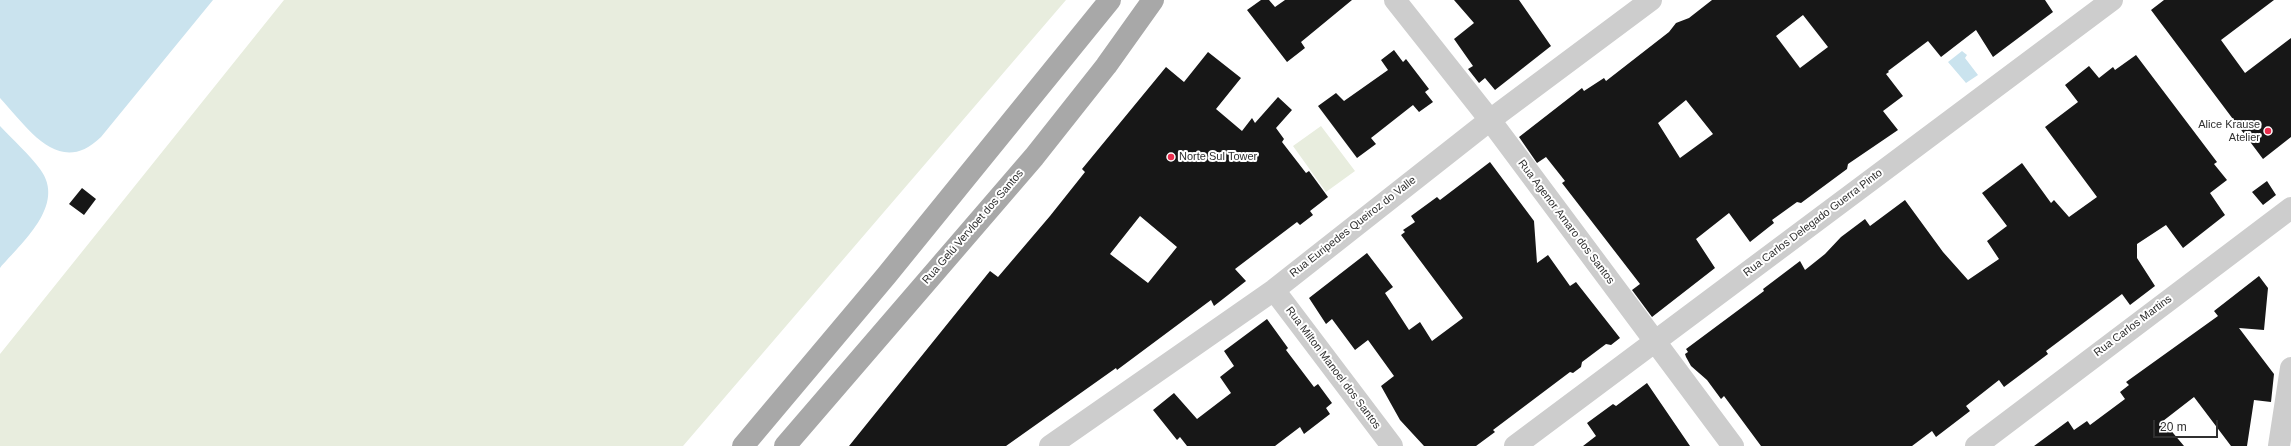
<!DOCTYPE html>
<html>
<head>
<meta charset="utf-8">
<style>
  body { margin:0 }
  #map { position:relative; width:2291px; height:446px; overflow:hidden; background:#fff; font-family:Helvetica,sans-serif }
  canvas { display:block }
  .scale { position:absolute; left:2153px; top:420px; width:65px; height:18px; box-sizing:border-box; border:2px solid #303030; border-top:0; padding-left:5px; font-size:12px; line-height:14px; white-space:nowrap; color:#303030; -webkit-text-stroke:3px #fff; paint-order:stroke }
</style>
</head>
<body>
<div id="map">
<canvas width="2291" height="446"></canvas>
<div class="scale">20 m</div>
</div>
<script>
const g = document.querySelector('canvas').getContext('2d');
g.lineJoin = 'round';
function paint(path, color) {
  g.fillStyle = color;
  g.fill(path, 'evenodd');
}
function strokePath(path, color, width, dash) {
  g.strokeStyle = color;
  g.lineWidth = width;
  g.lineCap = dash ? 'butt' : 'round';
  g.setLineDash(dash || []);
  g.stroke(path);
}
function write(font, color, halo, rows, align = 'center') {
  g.font = font + ' Helvetica,sans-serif';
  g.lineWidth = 4;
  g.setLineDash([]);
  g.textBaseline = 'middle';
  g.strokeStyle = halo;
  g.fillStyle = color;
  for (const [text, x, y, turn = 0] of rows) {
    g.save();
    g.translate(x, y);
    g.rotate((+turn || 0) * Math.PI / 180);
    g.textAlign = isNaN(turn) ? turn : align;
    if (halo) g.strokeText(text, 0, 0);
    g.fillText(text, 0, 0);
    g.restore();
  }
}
const green = new Path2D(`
  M284 0H1066L683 446H0V354Z
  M1321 126 1355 171 1326 192 1293 146Z`);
const water = new Path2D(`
  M0 0H213L101 137C59 178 28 128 0 98Z
  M1962 51 1967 55 1965 58 1978 75 1966 83 1948 62Z
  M0 126C13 140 29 154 40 169 67 205 21 243 0 268Z`);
const building = new Path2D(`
  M1261 0H1269L1275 7 1285 0H1352L1301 42 1305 48 1287 62 1247 10Z
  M1454 0H1519L1551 46 1495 90 1485 78 1479 83 1468 69 1473 66 1454 39 1474 23Z
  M1712 0H2045L2053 12 1993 57 1976 30 1941 57 1928 41 1888 71 1889 72 1886 74 1903 96 1883 111 1898 130 1848 164 1847 169 1801 203 1797 202 1772 220 1774 223 1750 242 1729 213 1696 239 1715 268 1652 317 1632 290 1640 284 1562 183 1565 181 1546 157 1537 163 1519 137 1582 88 1584 91 1604 78 1606 81 1669 32 1676 23 1689 18ZM1803 15 1828 47 1800 68 1776 36ZM1686 100 1713 134 1680 158 1658 123Z
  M2164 0H2274L2221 40 2245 73 2291 38V137L2263 159 2151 10Z
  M1394 50 1403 62 1406 59 1429 89 1425 92 1433 102 1419 112 1413 105 1371 138 1376 144 1357 158 1318 106 1336 93 1344 101 1388 70 1381 60Z
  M1208 52 1241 78 1216 109 1242 131 1252 118 1255 123 1278 97 1292 110 1276 128 1284 139 1282 142 1306 173 1309 171 1328 197 1310 211 1313 215 1300 225 1297 222 1235 269 1246 281 1214 306 1211 300 1117 370 1116 368 1006 446H849L990 271 998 277 1050 216 1085 172 1082 169 1166 67 1184 82ZM1140 216 1177 247 1148 283 1110 254Z
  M2136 55 2217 162 2214 164 2227 180 2210 193 2225 215 2183 248 2166 225 2137 244V258L2155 286 2130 305 2122 294 2046 351 2048 354 2004 387 1999 380 1966 406 1970 411 1936 437 1932 431 1912 446H1761L1724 396 1721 399 1707 380 1691 366 1686 357 1685 354 1688 352 1686 349 1764 291 1763 289 1800 261 1805 270 1825 254 1841 237 1865 219 1870 226 1905 200 1943 252 1968 280 1999 259 1987 241 2007 226 1982 193 2022 163 2051 203 2054 200 2069 217 2097 197 2045 127 2078 102 2065 85 2089 66 2099 78 2113 67 2115 70Z
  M1490 162 1534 221 1537 263 1548 255 1570 286 1576 282 1620 338 1611 345 1606 344 1582 362 1581 367 1573 373 1570 372 1493 430 1495 432 1476 446H1424L1400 420 1381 386 1394 376 1368 340 1355 350 1332 319 1326 324 1309 298 1367 253 1393 287 1385 293 1409 330 1420 322 1432 341 1463 318 1401 235 1405 232 1403 230 1415 222 1411 216 1437 197 1440 200Z
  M2267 181 2276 195 2263 205 2252 192Z
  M82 188 96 199 84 215 69 204Z
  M2259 276 2268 288 2264 330 2239 328 2274 374 2271 402 2254 400 2247 446H2231L2194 397 2163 421 2184 446H2034L2068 421 2074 430 2087 421 2090 425 2125 399 2120 392 2129 385 2126 382 2218 316 2214 311Z
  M1267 319 1288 348 1286 350 1314 387 1318 384 1332 403 1326 408 1330 414 1304 434 1300 427 1275 446H1187L1180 437 1177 440 1153 410 1174 393 1197 419 1231 393 1220 377 1234 366 1224 351Z
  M1647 383 1690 446H1583L1596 436 1587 423 1613 404 1616 406Z`);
const minor = new Path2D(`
  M1395 0 1490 120 1733 446
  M1274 290 1392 446
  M1050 446 1274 290 1490 120 1651 0
  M1515 446 2112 0
  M1976 446 2291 208
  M2279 446 2291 368`);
const major = new Path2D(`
  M743 446 886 276 1110 0
  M785 446 1034 157 1106 66 1153 0`);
const markers = [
  [2268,131,4,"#eb2e4e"],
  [1171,157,4,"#eb2e4e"]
];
const poiNames = [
  ["Alice Krause",2260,125],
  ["Atelier",2260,138],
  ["Norte Sul Tower",1179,157,"left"]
];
const streetNames = [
  ["Rua Agenor Amaro dos Santos",1566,222,53],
  ["Rua Carlos Delegado Guerra Pinto",1813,223,-37],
  ["Rua Gelú Vervloet dos Santos",973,227,-49],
  ["Rua Euripedes Queiroz do Valle",1353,227,-38],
  ["Rua Carlos Martins",2133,326,-37],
  ["Rua Milton Manoel dos Santos",1333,368,53]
];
paint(green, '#e8edde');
paint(water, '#cae3ee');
paint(building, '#171717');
strokePath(minor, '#cdcdcd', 22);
strokePath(major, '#a8a8a8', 22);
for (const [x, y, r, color] of markers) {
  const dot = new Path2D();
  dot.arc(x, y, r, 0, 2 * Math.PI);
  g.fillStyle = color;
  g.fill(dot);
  strokePath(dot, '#fff', 1.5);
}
write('11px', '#303030', '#fff', poiNames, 'right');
write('11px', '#303030', '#fff', streetNames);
</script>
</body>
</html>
